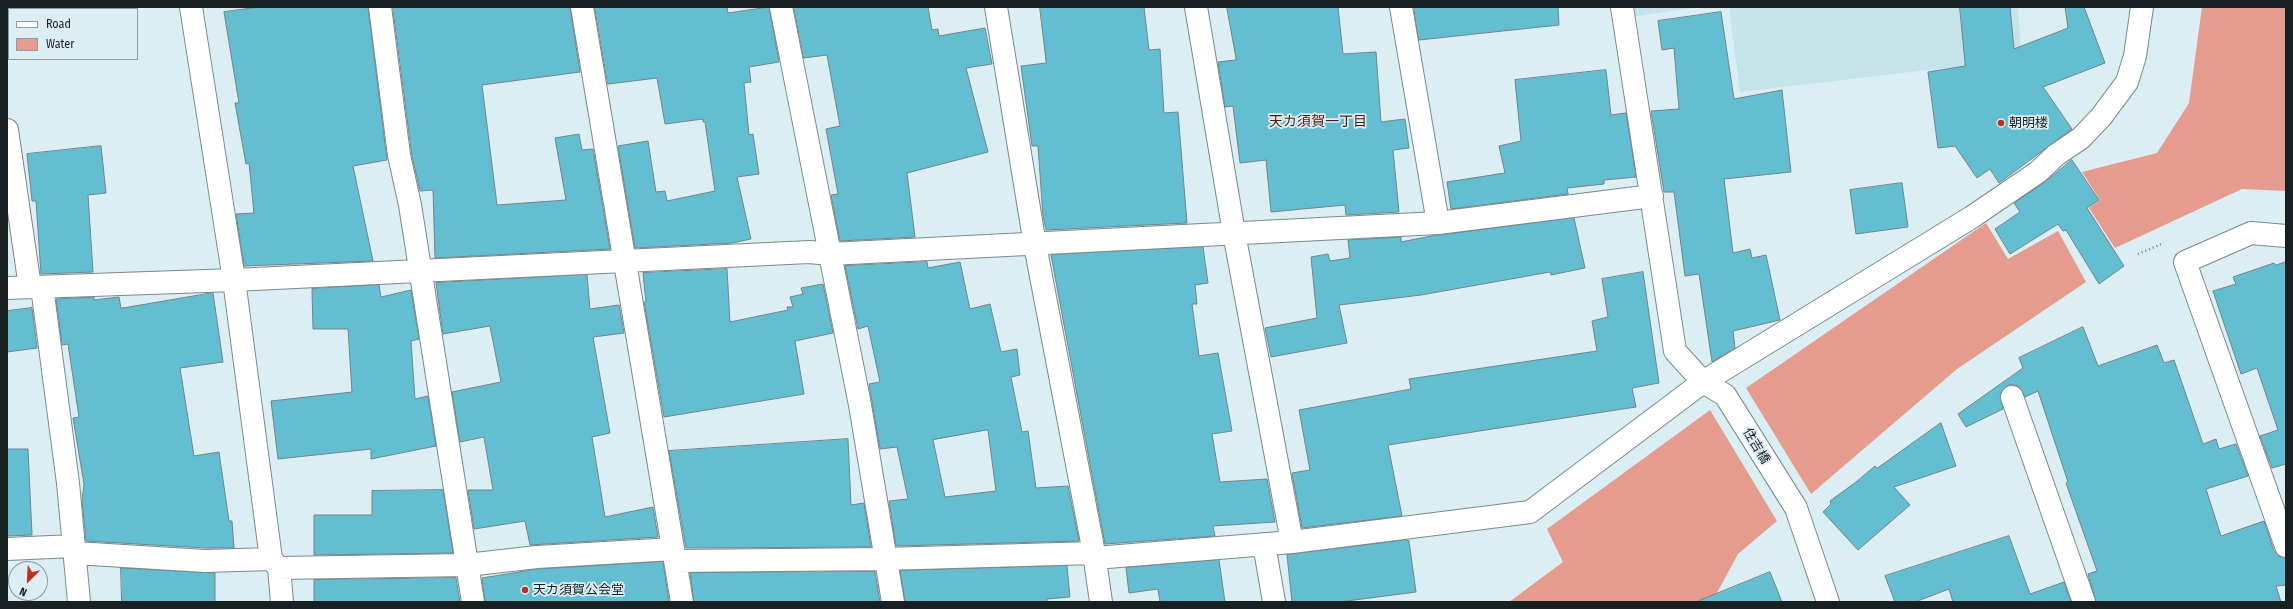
<!DOCTYPE html>
<html>
<head>
<meta charset="utf-8">
<style>
  body { margin:0 }
  #map { position:relative; width:2293px; height:609px; overflow:hidden; background:#daeef3; font-family:"Fira Sans Condensed",sans-serif }
  canvas { display:block }
  .frame { position:absolute; inset:0; border:8px solid #192022; pointer-events:none }
  .legend { position:absolute; left:8px; top:8px; width:130px; height:52px; box-sizing:border-box; background:#daeef3; border:1px solid #8d9c9f; margin:0; padding:5px 7px; list-style:none; font-size:12px; color:#192022 }
  .legend li { display:flex; align-items:center; gap:8px; height:20px }
  .legend b { width:20px; border:1px solid #8d9c9f }
  .north { position:absolute; left:8px; top:561px; width:40px; height:40px; box-sizing:border-box; background:#daeef3; border:1px solid #8d9c9f; border-radius:50%; rotate:204deg; font-size:11px; font-weight:700; line-height:16px; text-align:center; color:#192022 }
  .north::after { content:''; display:block; margin:auto; width:14px; height:18px; background:#be3122; clip-path:polygon(50% 0,100% 100%,50% 72%,0 100%) }
</style>
</head>
<body>
<div id="map">
<canvas width="2293" height="609"></canvas>
<div class="frame"></div>
<ul class="legend">
<li><b style="height:5px;background:#fff"></b>Road</li>
<li><b style="height:11px;background:#e59b8e"></b>Water</li>
</ul>
<div class="north">N</div>
</div>
<script>
const g = document.querySelector('canvas').getContext('2d');
g.lineJoin = 'round';
function paint(path, color) {
  g.fillStyle = color;
  g.fill(path, 'evenodd');
}
function strokePath(path, color, width, dash) {
  g.strokeStyle = color;
  g.lineWidth = width;
  g.lineCap = dash ? 'butt' : 'round';
  g.setLineDash(dash || []);
  g.stroke(path);
}
function write(font, color, halo, rows, align = 'center') {
  g.font = font + ' "Fira Sans Condensed","Noto Sans JP",sans-serif';
  g.lineWidth = 3.5;
  g.setLineDash([]);
  g.textBaseline = 'middle';
  g.strokeStyle = halo;
  g.fillStyle = color;
  for (const [text, x, y, turn = 0] of rows) {
    g.save();
    g.translate(x, y);
    g.rotate((+turn || 0) * Math.PI / 180);
    g.textAlign = isNaN(turn) ? turn : align;
    if (halo) g.strokeText(text, 0, 0);
    g.fillText(text, 0, 0);
    g.restore();
  }
}
const built = new Path2D(`
  M1629 7H1698L1631 17Z
  M1729 7H2018L2022 59 1740 92Z`);
const water = new Path2D(`
  M2202 7H2286V191L2242 189 2115 248 2089 208 2100 200 2082 172 2157 153 2189 103Z
  M1986 223 2008 259 2058 231 2086 282 1957 369 1811 494 1746 388Z
  M1710 410 1777 521 1738 554 1712 602H1509L1563 562 1547 529Z`);
const building = new Path2D(`
  M260 7H368L387 160 353 166 373 261 244 266 236 214 254 213 249 163 246 164 235 103H239L224 12Z
  M393 7H570L580 72 482 85 497 205 566 200 555 138 579 134 582 150 593 149 610 249 435 258 433 190 420 191 412 156Z
  M595 7H727L728 13 769 7 779 62 749 67 751 82 744 83 749 135 753 134 759 174 737 177 751 239 732 243 635 248 618 146 648 141 656 192 665 191 667 201 715 191 705 122H703V119L665 124 657 78 608 84Z
  M794 7H928L932 30 938 29 939 36 985 28 992 64 966 68 988 152 907 173 915 237 840 241 831 195 838 194 826 129 840 126 827 55 804 58Z
  M1040 7H1144L1149 50 1160 49 1164 113 1178 112 1187 223 1046 230 1043 216 1038 146H1032L1021 66 1046 63Z
  M1227 7H1338L1343 54 1376 52 1381 122 1405 119 1409 148 1393 150 1399 212 1346 215 1345 205 1271 212 1266 160 1240 163 1233 106 1225 107 1218 62 1236 60Z
  M1414 7H1558L1559 25 1419 40Z
  M1960 7H2010L2014 49 2068 28 2065 7H2084L2105 63 2043 87 2072 129 1999 183 1990 169 1977 178 1955 146 1938 148 1928 72 1965 66Z
  M1721 12 1734 99 1782 90 1791 172 1724 179 1733 253 1750 249 1752 258 1766 255 1780 320 1733 331 1735 348 1712 362 1699 274 1685 276 1674 192H1664L1651 111 1679 109 1674 48 1662 50 1658 21Z
  M1606 70 1611 115 1626 113 1636 177 1604 180V184L1567 188 1568 194 1451 209 1447 182 1505 173 1499 146 1521 141 1515 80Z
  M101 146 106 193 88 195 93 272 41 274 36 201H32L27 154Z
  M2072 160 2099 200 2087 208 2124 266 2099 284 2066 230 2063 231 2058 224 2010 254 1995 229 2020 212 2014 203 2045 182Z
  M1902 183 1908 227 1856 234 1850 190Z
  M1574 218 1585 268 1551 275 1550 272 1421 295 1339 305 1347 343 1271 357 1265 328 1317 318 1311 257 1328 254 1330 261 1350 258 1348 240 1401 237V242L1431 236Z
  M1203 247 1208 283 1195 285 1197 304H1192L1199 356 1218 353 1232 431 1212 434 1220 482 1267 479 1275 522 1213 526 1215 536 1105 544 1051 255Z
  M927 262 928 268 960 262 970 309 990 304 1001 352 1017 349 1020 375 1011 377 1022 432 1028 431 1036 488 1068 486 1079 541 896 546 889 501 908 499 897 447 880 449 869 384 880 382 868 326 858 329 845 266ZM988 430 996 491 945 497 933 440Z
  M2286 262V464L2272 468 2260 436 2278 430 2257 368 2241 374 2213 291 2236 284 2233 277 2274 263 2275 265Z
  M727 269 730 322 788 310 787 307H793L790 297 803 294 801 288 823 284 833 333 795 341 804 394 664 417 644 302H646L643 273Z
  M1643 272 1659 383 1632 388 1636 407 1388 445 1402 516 1302 528 1292 473 1310 470 1299 410 1411 389 1409 379 1597 351 1592 321 1608 317 1602 279Z
  M587 275 590 309 619 305 624 333 593 337 610 433 592 437 605 517 653 507 658 537 530 545 525 521 474 529 468 490H493L484 437 460 442 452 392 501 382 490 326 443 334 436 283Z
  M379 285 381 297 411 290 419 339 411 341 415 399 428 396 436 446 371 459V449L278 459 271 401 352 392 348 329H313L312 289Z
  M213 293 223 362 180 368 194 456 219 452 229 521H232L234 548H205L86 541 82 501 84 484 73 418 79 417 68 344 62 345 56 299 94 297V300L119 297 121 308Z
  M32 308 37 348 7 352V311Z
  M2083 327 2098 366 2157 345 2164 363 2174 360 2203 444 2216 439 2219 449 2236 444 2248 476 2206 489 2221 536 2264 521 2274 551 2278 556 2286 558V585L2276 586 2281 602H2096L2088 574 2097 571 2066 483 2068 482 2038 391 2025 397 2020 387 2014 385H2008L2000 394 2003 409 1966 427 1958 414 2023 368 2019 358Z
  M1941 423 1956 466 1894 487 1910 505 1858 550 1823 512 1831 504 1830 501 1856 482 1875 466 1877 468Z
  M848 439 851 505 864 503 871 547 686 548 669 451Z
  M7 449H28L32 535 7 536Z
  M443 490 453 553 314 555V515H372V491Z
  M2009 536 2030 594 2064 582 2071 602H1953L1949 589 1915 602H1895L1885 576Z
  M1406 540 1409 541 1416 592 1339 602H1292L1287 555Z
  M1219 560 1225 602H1160L1158 589 1129 593 1126 568Z
  M663 562 669 602H485L482 578 538 569Z
  M1067 566 1070 597 1047 599V602H905L900 571Z
  M121 568 215 573V602H122Z
  M875 572 880 602H694L690 573Z
  M1770 572 1782 602H1700L1699 601Z
  M456 578 460 602H314V580Z`);
const path = new Path2D(`
  M2138 254 2164 243`);
const minor = new Path2D(`
  M191 7 234 280 271 559 279 568 282 602
  M380 7 399 155 410 205 473 602
  M582 7 682 602
  M781 7 860 405 893 602
  M996 7 1035 245 1094 553 1101 602
  M1196 7 1234 233 1292 542
  M1401 7 1438 223
  M1622 7 1675 351 1703 382 1725 395 1796 508 1828 602
  M7 130 30 287
  M2286 236 2251 233 2185 262 2286 546
  M42 287 68 483 79 602
  M7 288 234 280 809 252 830 254 1438 223 1652 196
  M2012 397 2084 602
  M1264 544 1274 602
  M7 549 74 546
  M75 553 205 561 271 559
  M1095 558 1292 542 1530 512 1703 382 1972 217 2038 172 2056 155 2081 138 2101 117 2127 82 2135 56 2142 7
  M675 561 884 559 1094 553
  M279 568 467 565 537 557 673 549`);
const markers = [
  [2001,123,4,"#be3122"],
  [525,590,4,"#be3122"]
];
const poiNames = [
  ["朝明楼",2009,123],
  ["天カ須賀公会堂",533,590]
];
const streetNames = [
  ["住吉橋",1756,446,59]
];
const neighbourhoodNames = [
  ["天カ須賀一丁目",1318,122]
];
paint(built, '#c6e3ea');
paint(water, '#e59b8e');
paint(building, '#63bed2');
strokePath(building, '#728488', 1);
strokePath(minor, '#788a8f', 24);
strokePath(path, '#778488', 2.5, [1, 3]);
strokePath(minor, '#fff', 22);
for (const [x, y, r, color] of markers) {
  const dot = new Path2D();
  dot.arc(x, y, r, 0, 2 * Math.PI);
  g.fillStyle = color;
  g.fill(dot);
  strokePath(dot, '#daeef3', 1.5);
}
write('13px', '#192022', '#daeef3', poiNames, 'left');
write('13px', '#192022', '#daeef3', streetNames);
write('14px', '#59150e', '#daeef3', neighbourhoodNames);
</script>
</body>
</html>
